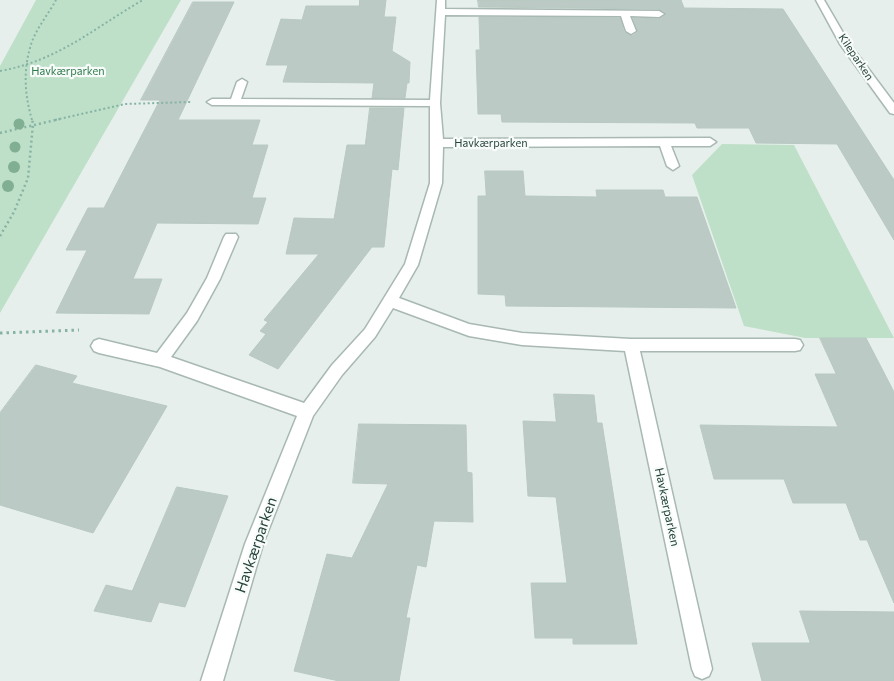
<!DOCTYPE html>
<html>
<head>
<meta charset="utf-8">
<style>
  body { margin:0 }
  canvas { display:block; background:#e6efeb }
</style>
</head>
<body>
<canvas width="894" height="681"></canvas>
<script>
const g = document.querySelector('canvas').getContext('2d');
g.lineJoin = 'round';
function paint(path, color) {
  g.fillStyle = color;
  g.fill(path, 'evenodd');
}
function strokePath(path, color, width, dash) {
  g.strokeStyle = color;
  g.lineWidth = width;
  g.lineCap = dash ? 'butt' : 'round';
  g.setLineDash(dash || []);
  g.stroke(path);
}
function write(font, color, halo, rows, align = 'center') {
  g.font = font + ' Commissioner,sans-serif';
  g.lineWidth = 4.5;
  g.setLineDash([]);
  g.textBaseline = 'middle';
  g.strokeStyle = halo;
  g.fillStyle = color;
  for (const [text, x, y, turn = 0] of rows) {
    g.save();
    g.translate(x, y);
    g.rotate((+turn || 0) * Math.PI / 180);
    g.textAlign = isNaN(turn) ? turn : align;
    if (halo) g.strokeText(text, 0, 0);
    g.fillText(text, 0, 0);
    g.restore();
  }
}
const green = new Path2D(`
  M36 0H181L0 313V66Z
  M722 144 794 145 894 338H805L744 326 692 175Z`);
const building = new Path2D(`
  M360 0H386L384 17H396L392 51 410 62 409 83H407L405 98H372L374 83 283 82 288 65H266L281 19 302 20 306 6H359Z
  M478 0H681L684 8 783 9 894 180V240L837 144 756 143 749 128H697L695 123 502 122 501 114H478L476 50H480L479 17 620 18 624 32 632 36 638 32 633 18 659 19 666 15 659 9 479 7Z
  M193 2H234L178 120H260L252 145H268L252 198H266L258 224 157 223 133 279H162L149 314 56 313 87 250H66L88 208H104L160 100H141Z
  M370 108H404L398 170 392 169 384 247H372L278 369 249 355 266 334 260 331 268 322 264 320 319 254H286L294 218 334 219 347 145H365Z
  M485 171H523L525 196 597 197 596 190H663L665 197H697L736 308 506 306 505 295 478 294V196H486Z
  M820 338H866L894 392V603L867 540H860L846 503H793L784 479H714L700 425 838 427 815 374H836Z
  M36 365 77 376 72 383 167 406 93 533 0 505V413Z
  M554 394 594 395 597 423H602L637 644H573V638H535L531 583H567L556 497 528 496 523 421 556 422Z
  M359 424 466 425 467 472 472 473 473 522 434 521 426 567 417 565 406 618H410L399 681H339L294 671 327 554 352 558 388 484 353 483Z
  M177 487 228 496 185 607 159 602 151 622 94 611 106 585 132 591Z
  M800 611 894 612V681H762L752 643H810Z`);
const pathFar2 = new Path2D(`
  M0 71C60 60 92 29 143 0
  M32 120C25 96 23 72 30 48 34 31 48 15 56 0
  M55 120 125 104 191 102`);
const pathFar1 = new Path2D(`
  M0 133 60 119
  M0 236 14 212 28 178 33 124 32 119`);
const path = new Path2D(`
  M0 333 79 330`);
const minor = new Path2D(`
  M437 0H445V9L659 11 664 14 659 17 630 16 636 31 631 34 626 31 621 16 445 15 440 103 443 139 710 138 716 142 710 146H671L679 166 673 170 667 166 660 146 443 147 442 183 418 265 399 298 469 324 522 333 631 339H795L800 340 803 345 800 350 795 351H640L712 669 709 676 702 679 695 676 692 669 625 351 522 345 469 336 393 308 375 337 342 375 313 416 263 544 223 681H201L245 544 297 416 160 367 99 353 94 351 91 346 94 341 99 339 157 353 187 313 207 278 224 237 226 234H236L238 237 220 279 197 321 171 357 304 403 332 365 365 329 405 264 430 183V106L212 105 207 102 212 99H231L237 82 242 79 247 82 241 99 430 100Z
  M816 0H824L849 43 894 103V114L890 113 840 44Z`);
const trees = [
  [19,124,5.5],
  [15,147,5.5],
  [14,167,6],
  [8,186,6]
];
const farStreetnames = [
  ["Kileparken",856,57,56],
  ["Havkærparken",491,143]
];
const farParknames = [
  ["Havkærparken",68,71]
];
const streetNames = [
  ["Havkærparken",667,507,78]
];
const nearStreetnames = [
  ["Havkærparken",256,545,-71]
];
paint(green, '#bfe0c8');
paint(building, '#bbcac4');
strokePath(building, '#b8c9c2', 1);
strokePath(minor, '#a8b8b2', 3);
strokePath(pathFar2, '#86b3a5', 2, [2, 2.5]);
strokePath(pathFar1, '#86b3a5', 2.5, [2, 3]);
strokePath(path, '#86b3a5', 3, [2.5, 4]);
paint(minor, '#fff');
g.fillStyle = '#80af93';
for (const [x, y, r] of trees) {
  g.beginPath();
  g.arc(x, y, r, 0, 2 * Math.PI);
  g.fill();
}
write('11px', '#24423a', '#f7fbf9', farStreetnames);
write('11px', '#2d7a4b', '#f7fbf9', farParknames);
write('12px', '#24423a', '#f7fbf9', streetNames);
write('15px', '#24423a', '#f7fbf9', nearStreetnames);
</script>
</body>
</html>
